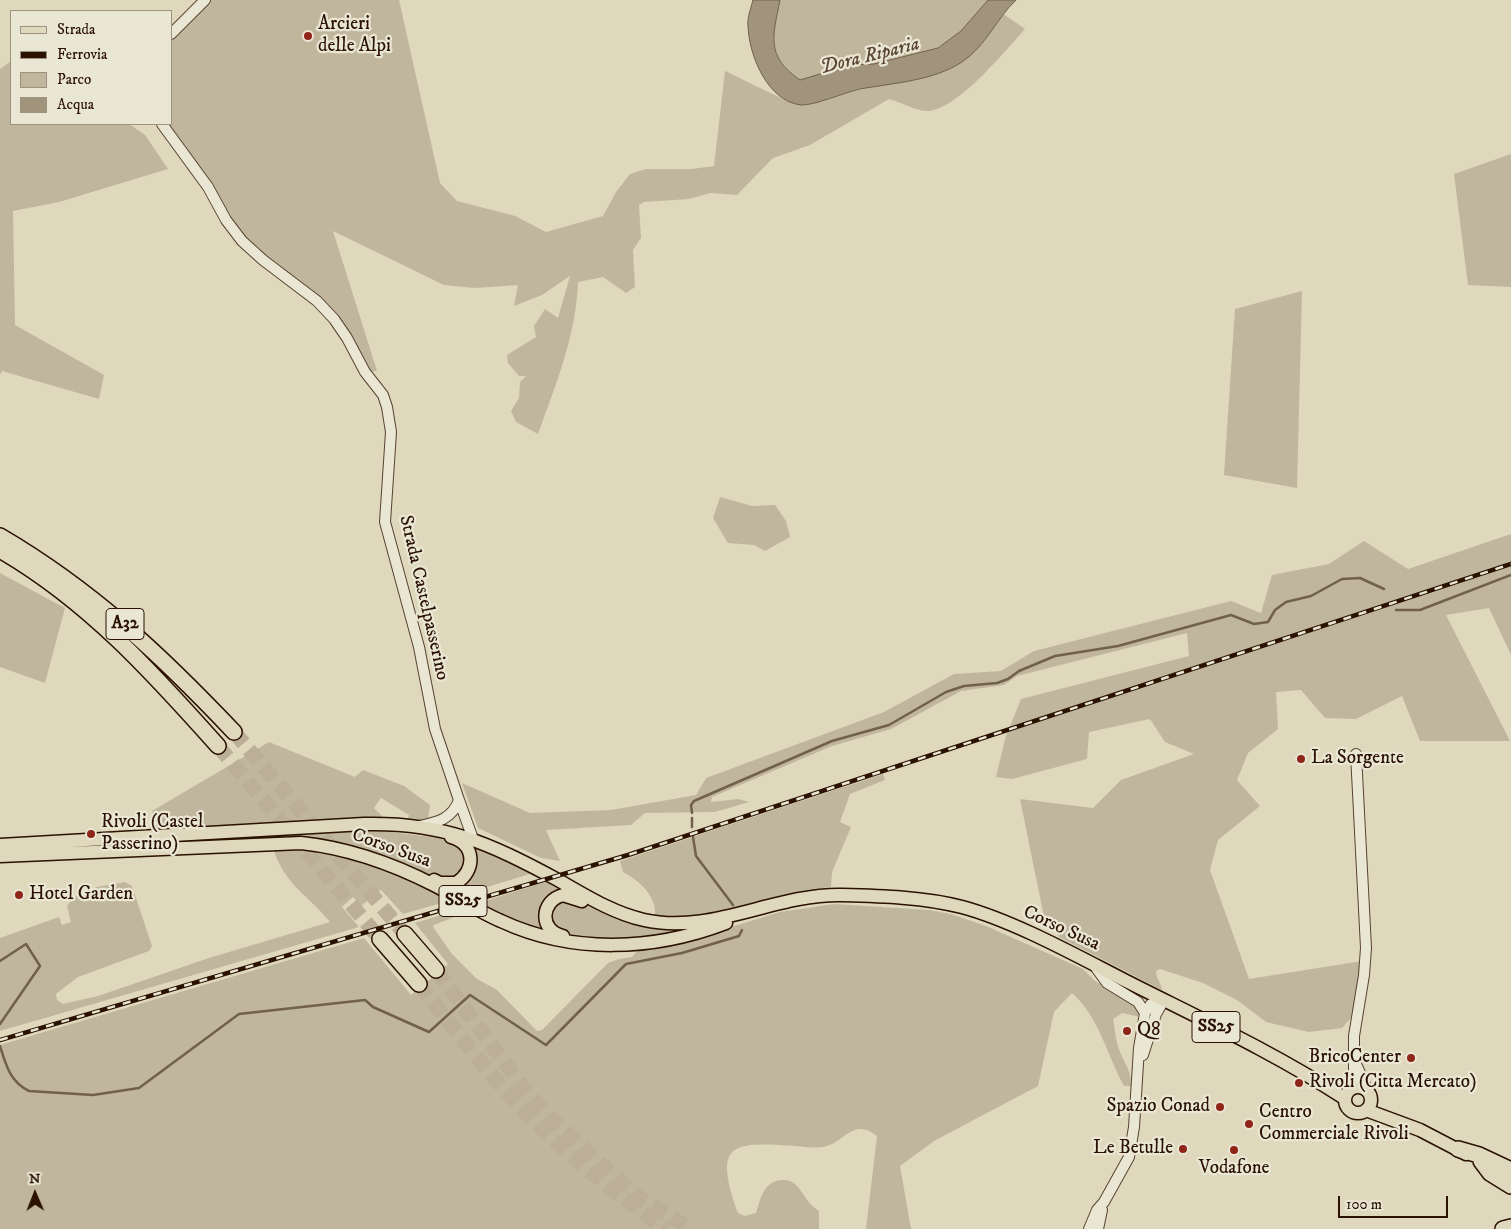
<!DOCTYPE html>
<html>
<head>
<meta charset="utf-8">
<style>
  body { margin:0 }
  #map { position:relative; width:1511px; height:1229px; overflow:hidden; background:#dfd8bd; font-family:"IM FELL DW Pica",serif }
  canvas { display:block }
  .legend { position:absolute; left:10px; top:10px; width:162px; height:115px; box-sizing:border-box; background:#eae6d4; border:1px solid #9d917f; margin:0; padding:6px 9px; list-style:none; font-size:15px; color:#2a1100 }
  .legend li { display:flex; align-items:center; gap:10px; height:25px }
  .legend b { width:25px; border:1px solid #9d917f }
  .north { position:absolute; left:10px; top:1169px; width:50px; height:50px; -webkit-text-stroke:4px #eae6d4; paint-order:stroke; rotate:359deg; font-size:14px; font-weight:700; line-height:20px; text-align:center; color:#2a1100 }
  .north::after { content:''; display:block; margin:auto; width:18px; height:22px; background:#2a1100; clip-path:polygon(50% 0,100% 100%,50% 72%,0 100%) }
  .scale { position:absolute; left:1338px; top:1196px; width:110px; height:22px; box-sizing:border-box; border:2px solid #2a1100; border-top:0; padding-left:6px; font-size:15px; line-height:18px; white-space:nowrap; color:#2a1100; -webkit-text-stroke:4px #eae6d4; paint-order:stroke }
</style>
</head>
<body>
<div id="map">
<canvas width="1511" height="1229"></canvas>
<ul class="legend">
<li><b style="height:6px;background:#dfd8bd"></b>Strada</li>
<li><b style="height:6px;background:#2a1100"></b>Ferrovia</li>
<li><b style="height:14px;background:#c0b69d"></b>Parco</li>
<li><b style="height:14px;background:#a1947d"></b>Acqua</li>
</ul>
<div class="north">N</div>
<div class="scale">100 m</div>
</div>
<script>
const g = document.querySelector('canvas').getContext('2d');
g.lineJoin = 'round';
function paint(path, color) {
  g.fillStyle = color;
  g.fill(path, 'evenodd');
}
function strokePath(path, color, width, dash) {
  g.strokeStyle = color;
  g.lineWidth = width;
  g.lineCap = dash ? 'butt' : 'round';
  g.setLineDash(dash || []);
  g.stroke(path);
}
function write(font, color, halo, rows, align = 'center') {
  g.font = font + ' "IM FELL DW Pica",serif';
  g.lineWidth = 4.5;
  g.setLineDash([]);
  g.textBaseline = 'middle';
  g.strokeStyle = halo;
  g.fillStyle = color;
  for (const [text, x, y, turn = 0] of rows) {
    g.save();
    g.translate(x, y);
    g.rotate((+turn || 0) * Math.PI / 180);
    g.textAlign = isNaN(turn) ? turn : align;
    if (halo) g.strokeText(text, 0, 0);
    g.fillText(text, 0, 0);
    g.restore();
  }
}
const green = new Path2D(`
  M211 0H399L440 183 457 201 515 216 546 232 603 216 616 192 630 174 646 169H692L714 166 725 71C739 77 791 105 802 105 815 105 844 93 858 90 923 75 966 80 1002 13L1025 29C1004 52 960 107 929 111 918 112 900 102 889 99L810 145 773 158 737 195 710 193 689 199 644 202 639 205 641 238 633 250 635 287 626 293 603 277 578 282C576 336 556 384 538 434L516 422 511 411 519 398 520 382 526 376H519L508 363 507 355 536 337 534 326 545 309 558 318 570 276 542 295 514 306 518 285 475 288 444 285 333 231 377 371 365 372 345 332 242 239 161 124H171V39L192 16Z
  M780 0H988L961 31 938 48 874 64 850 65 800 80C765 55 772 37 780 0Z
  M11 61V124H129L145 135 168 169 59 202 13 211 15 325 104 375 99 399 2 371 0 375V69Z
  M1511 154V287L1468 285 1454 174Z
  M1302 291 1297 488 1224 475 1235 309Z
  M720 497 752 506 775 505 786 521 790 537 765 551 754 545 728 543 713 518Z
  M1511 534V655L1489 608 1446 615 1510 741H1420L1402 696 1356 719 1325 718 1301 690 1276 692 1278 729 1248 753 1237 780 1260 806 1218 840 1210 870 1249 979 1362 961 1352 1017 1342 1028 1309 1032 1266 1022 1237 1000 1203 983 1160 969 1156 971C1156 978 1161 983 1162 990L1059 937 1044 917 1020 799 1093 808 1121 780 1194 754 1165 742 1150 719 1089 732 1087 759 1012 779 996 777 1005 739 1021 699 1189 656 1187 633 1017 676 1004 685 961 691 891 729 832 746 712 797 711 802 738 799 749 802 715 812 645 813 631 825 546 830 560 861 541 858 478 828 462 783 530 813 611 810 696 795 706 778 884 712 954 674 1001 671 1034 651 1231 601 1261 613 1272 575 1329 564 1364 541 1408 569Z
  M0 573 65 608 45 683 0 667Z
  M269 742 355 777 363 770 404 786 430 805 428 820 408 818 409 815 381 798 374 808 383 817 153 830 152 811Z
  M883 774 885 780 850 794 840 822 851 827 832 872 831 887C789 890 753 906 713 914 694 918 675 918 655 917 657 896 640 881 623 872L620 861Z
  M374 830 447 839 467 855 464 870 451 879 436 877 386 856 301 836 311 833Z
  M466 841 533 873 461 895 446 886 465 880Z
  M273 849C337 849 395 872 452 900L403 914 381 890 361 906 353 897 342 907 359 927 0 1031V938L59 917 62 925 71 922 67 906C80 887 104 886 125 882L132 886 152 946 149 951 78 977 56 994 57 1000 63 1004 98 996 209 958 330 922C307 894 286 886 273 849Z
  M548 881 568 892 555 893 546 930H536L476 904Z
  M555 901 578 902 618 920 671 927V933L669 935C630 938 588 943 552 927L549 909Z
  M834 904 929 910 951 914 986 926 1083 969 1095 981 1137 1004 1141 1017 1122 1013 1113 1019C1115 1028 1115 1037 1118 1046 1123 1063 1131 1067 1131 1086H1124C1107 1055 1099 1017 1072 993L1054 1012 1038 1086 934 1141 900 1166 911 1229H866L877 1136C854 1118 847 1139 827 1146 817 1149 806 1147 796 1146 733 1142 712 1141 738 1213L745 1216 756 1213C761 1197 764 1180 784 1180 789 1180 795 1183 798 1187 805 1196 809 1205 819 1211V1229H0V1045L364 938 411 995 448 964 415 923 457 910 459 915 434 925 433 927 452 954 477 979 497 990 537 1031 542 1030 608 963 619 959 632 957 638 950 666 947 780 912Z`);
const water = new Path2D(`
  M753 0H780C773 36 765 56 800 80L850 65 874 64 938 48 961 31 988 0H1016C996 19 986 46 962 62 933 81 893 83 860 89 846 92 813 106 801 105 767 101 749 55 748 26 747 18 751 8 753 0Z`);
const stream = new Path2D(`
  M1396 610H1420L1511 575
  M692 813 691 805 694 801 832 741 889 725 946 692 964 686 997 683 1008 679 1019 671 1055 656 1118 646 1231 615 1254 624 1268 622 1275 610 1286 602 1311 596 1342 579 1360 578 1384 589
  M692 818V827
  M693 837 696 856 733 905
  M0 961 26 944 40 966 0 1024
  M0 1046C6 1065 10 1082 29 1091L93 1095 139 1088 239 1014 365 1000 373 1007 429 1032 470 995 546 1045 626 964 682 953 739 936 742 930`);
const highwayTunnel = new Path2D(`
  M234 732 405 934
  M218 746 380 939
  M436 970 525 1090 557 1124 638 1197 691 1229
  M419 984C455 1029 490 1077 531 1118 573 1159 618 1196 666 1229`);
const minor = new Path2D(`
  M171 34 205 0
  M162 124 208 187 226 220 242 241 263 260 317 301 334 319 347 338 365 372 383 395 387 407 391 432 385 522 419 647 435 729 459 800
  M420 826C438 822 452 819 459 800L473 839
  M1094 965 1107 983 1138 1002 1145 1013
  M1143 1055 1156 1014 1164 1000
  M1356 1064 1368 1091
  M1354 1087V1036L1364 975 1366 948 1356 754
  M1089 1229 1097 1210 1104 1202 1129 1157 1134 1127 1139 1048 1145 1013 1151 1004 1164 1000
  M1098 1229 1102 1210`);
const major = new Path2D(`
  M0 845 364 824C444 822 489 843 558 880 586 896 613 913 644 920 711 935 774 894 841 895 881 896 924 897 962 907 1014 921 1077 956 1126 981 1199 1018 1275 1053 1344 1098
  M0 856 301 843C348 848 393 864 434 885 457 897 478 911 501 921 572 954 653 951 726 923
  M434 880 440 883H456C476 871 476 844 451 837
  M563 936C539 931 540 901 563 895L582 901
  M1345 1100a13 13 0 1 1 26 0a13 13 0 1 1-26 0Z
  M1366 1110 1420 1130 1466 1154`);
const highway = new Path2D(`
  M0 536C92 590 161 655 234 732
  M0 550C87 600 152 672 218 746
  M405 934 436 970
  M380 939 419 984
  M1458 1149 1479 1155 1511 1170
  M1481 1161 1490 1173 1511 1186
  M1503 1229 1511 1227`);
const rail = new Path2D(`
  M0 1040 628 855 1511 564`);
const markers = [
  [308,36,5,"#8f2418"],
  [1301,759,5,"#8f2418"],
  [91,834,5,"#8f2418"],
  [19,895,5,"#8f2418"],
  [1127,1031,5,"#8f2418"],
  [1411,1058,5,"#8f2418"],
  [1299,1083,5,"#8f2418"],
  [1220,1107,5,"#8f2418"],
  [1249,1124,5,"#8f2418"],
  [1183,1149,5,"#8f2418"],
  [1234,1150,5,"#8f2418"]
];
const shields = [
  [125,624,38],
  [463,901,48],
  [1216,1027,48]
];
const shieldNames = [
  ["A32",125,624],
  ["SS25",463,901],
  ["SS25",1216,1027]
];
const poiNames = [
  ["Arcieri",318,25],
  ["delle Alpi",318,47],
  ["La Sorgente",1311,759],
  ["Rivoli (Castel",101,823],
  ["Passerino)",101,845],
  ["Hotel Garden",29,895],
  ["Q8",1137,1031],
  ["BricoCenter",1401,1058,"right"],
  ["Rivoli (Citta Mercato)",1309,1083],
  ["Spazio Conad",1210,1107,"right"],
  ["Centro",1259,1113],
  ["Commerciale Rivoli",1259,1135],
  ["Le Betulle",1173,1149,"right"],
  ["Vodafone",1234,1169,"center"]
];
const streetNames = [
  ["Strada Castelpasserino",423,598,77],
  ["Corso Susa",391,849,20],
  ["Corso Susa",1061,929,25]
];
const waterNames = [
  ["Dora Riparia",870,57,-14]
];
paint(green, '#c0b69d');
paint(water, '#a1947d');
strokePath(water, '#71604b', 1);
strokePath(stream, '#71604b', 2.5);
strokePath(highwayTunnel, '#bbb097', 15, [15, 8]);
strokePath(minor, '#57432f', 12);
strokePath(major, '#2a1100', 15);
strokePath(highway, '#2a1100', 18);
strokePath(minor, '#eae6d4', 10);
strokePath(major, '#dfd8bd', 12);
strokePath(highway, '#dfd8bd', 15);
strokePath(rail, '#2a1100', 4.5);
strokePath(rail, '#eae6d4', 2.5, [8]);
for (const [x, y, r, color] of markers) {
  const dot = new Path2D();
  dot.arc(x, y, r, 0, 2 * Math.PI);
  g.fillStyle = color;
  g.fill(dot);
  strokePath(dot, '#eae6d4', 2);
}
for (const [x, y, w] of shields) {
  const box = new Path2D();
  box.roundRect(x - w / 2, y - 15.5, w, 31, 4);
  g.fillStyle = '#eae6d4';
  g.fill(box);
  strokePath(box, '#2a1100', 1);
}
write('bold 18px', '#2a1100', null, shieldNames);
write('19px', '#2a1100', '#eae6d4', poiNames, 'left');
write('19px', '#2a1100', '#eae6d4', streetNames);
write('italic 20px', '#5a4532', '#eae6d4', waterNames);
</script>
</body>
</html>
